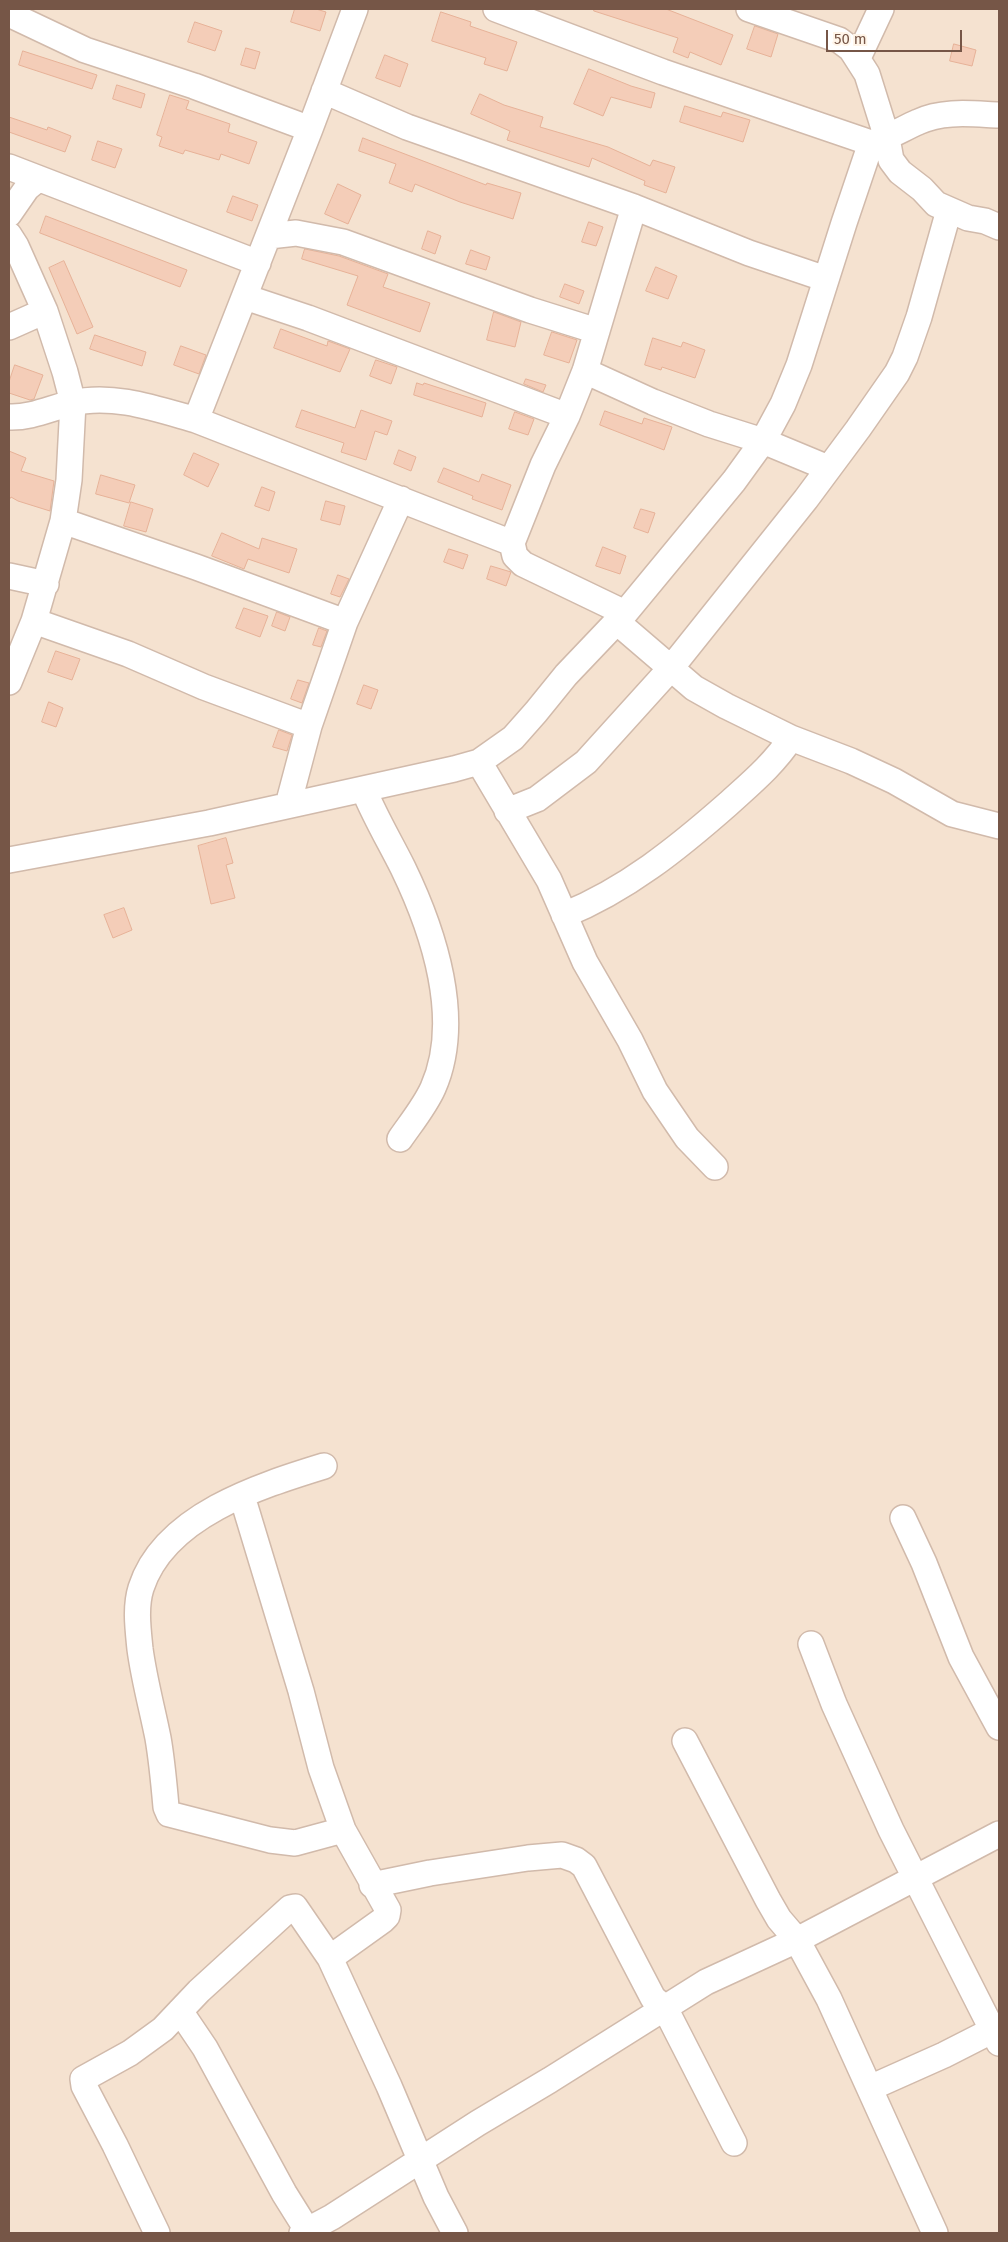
<!DOCTYPE html>
<html>
<head>
<meta charset="utf-8">
<style>
  body { margin:0 }
  #map { position:relative; width:1008px; height:2242px; overflow:hidden; background:#fdf1e2; font-family:"Fira Sans",sans-serif }
  canvas { display:block }
  .frame { position:absolute; inset:0; border:10px solid #765647; pointer-events:none }
  .scale { position:absolute; left:826px; top:30px; width:136px; height:22px; box-sizing:border-box; border:2px solid #765647; border-top:0; padding-left:6px; font-size:15px; line-height:18px; white-space:nowrap; color:#765647; -webkit-text-stroke:4px #fff5e9; paint-order:stroke }
</style>
</head>
<body>
<div id="map">
<canvas width="1008" height="2242"></canvas>
<div class="frame"></div>
<div class="scale">50 m</div>
</div>
<script>
const g = document.querySelector('canvas').getContext('2d');
g.lineJoin = 'round';
function paint(path, color) {
  g.fillStyle = color;
  g.fill(path, 'evenodd');
}
function strokePath(path, color, width, dash) {
  g.strokeStyle = color;
  g.lineWidth = width;
  g.lineCap = dash ? 'butt' : 'round';
  g.setLineDash(dash || []);
  g.stroke(path);
}
const residential = new Path2D(`
  M9 9H999V2233H9Z`);
const building = new Path2D(`
  M295 9H316L326 12 320 31 291 22Z
  M594 9H666L733 35 721 65 690 52 688 58 673 52 678 38 594 11Z
  M441 12 471 22 470 26 517 42 507 71 484 64 486 58 432 41Z
  M195 22 222 31 215 51 188 42Z
  M755 26 778 34 771 57 747 49Z
  M954 44 976 50 972 66 950 61Z
  M246 48 260 52 255 69 241 65Z
  M23 51 97 75 92 89 19 65Z
  M385 55 408 64 400 87 376 78Z
  M589 69 631 86 655 93 651 108 611 97 603 116 574 104Z
  M117 85 145 94 141 108 113 99Z
  M480 94 504 105 543 117 540 127 608 147 650 166 653 160 675 167 666 193 644 185 645 181 592 158 589 167 507 140 510 131 471 114Z
  M170 95 189 101 186 109 230 124 228 132 257 142 249 164 221 154 219 160 185 150 183 154 159 146 162 137 157 135Z
  M685 106 721 117 723 112 750 120 743 142 680 122Z
  M9 117 47 130 48 127 71 136 65 152 9 132Z
  M363 138 486 185 487 183 521 193 513 219 460 202 415 184 412 192 389 183 396 164 359 151Z
  M98 141 122 149 115 168 92 160Z
  M338 184 361 195 348 224 325 214Z
  M233 196 258 205 252 221 227 212Z
  M46 216 187 270 180 287 40 233Z
  M589 222 603 227 596 246 582 242Z
  M428 231 441 236 435 254 422 249Z
  M305 249 339 256 388 274 383 287 430 303 420 332 347 305 358 276 302 259Z
  M471 250 490 257 486 270 466 264Z
  M64 261 93 327 77 334 49 268Z
  M656 267 677 276 668 299 646 291Z
  M565 284 584 291 579 304 560 297Z
  M494 312 521 322 515 347 487 340Z
  M281 329 327 346 328 341 350 349 340 372 274 348Z
  M552 332 577 340 569 363 544 355Z
  M95 335 146 352 142 366 90 349Z
  M653 338 681 347 683 342 705 350 695 378 662 367 661 370 645 365Z
  M181 346 206 355 199 374 174 365Z
  M376 360 397 367 391 384 370 376Z
  M15 365 43 375 34 399 30 400 9 393V382Z
  M526 379 546 385 543 392 524 384Z
  M417 383 423 385 424 383 486 403 482 417 414 395Z
  M302 410 355 428 361 410 392 421 387 435 375 431 366 460 341 452 344 443 296 427Z
  M605 411 642 424 644 418 672 427 664 450 600 425Z
  M515 412 534 419 528 435 509 429Z
  M399 450 416 457 411 471 394 464Z
  M9 451 26 458 21 471 54 481 50 511 18 501 11 497 9 500Z
  M194 453 219 464 208 487 184 475Z
  M444 468 479 482 482 474 511 485 502 510 472 499 473 496 438 482Z
  M101 475 135 485 129 503 96 494Z
  M262 487 275 492 269 511 255 506Z
  M326 501 345 506 340 525 321 520Z
  M131 502 153 509 146 532 124 526Z
  M641 509 655 513 648 533 634 528Z
  M222 533 259 549 262 538 297 549 289 573 248 559 244 569 212 556Z
  M603 547 626 556 620 574 596 566Z
  M449 549 468 555 463 569 444 562Z
  M491 566 511 572 506 586 487 579Z
  M338 575 349 579 340 597 331 594Z
  M244 608 268 616 260 637 236 628Z
  M277 612 290 617 285 631 272 626Z
  M319 628 327 631 321 647 313 645Z
  M56 651 80 659 72 680 48 672Z
  M298 680 309 683 302 703 291 699Z
  M364 685 378 690 371 709 357 704Z
  M49 702 63 708 56 727 42 722Z
  M279 730 292 735 287 751 273 747Z
  M226 838 233 863 226 865 235 898 211 904 198 846Z
  M124 908 132 930 113 938 104 915Z`);
const minor = new Path2D(`
  M496 9 663 72 871 143C888 138 902 129 918 122 943 110 973 114 999 115
  M749 9 839 40 851 49 867 74 887 138 891 160 900 172 922 189 936 204 968 218 985 221 999 227
  M9 14 85 50 194 86 310 129
  M858 58 881 9
  M324 91 407 127 634 207 749 253 826 279
  M9 167 258 263
  M9 214 27 188 38 179
  M9 235 16 246 45 311 65 372 73 403 69 480 63 521 34 621 9 682
  M269 236 296 233 343 242 530 310 597 331
  M245 297 308 318 567 416
  M9 327 45 311
  M585 371 653 402 709 424 763 441 828 468
  M9 417C31 418 51 408 72 403 113 393 157 409 196 420L512 543
  M196 420 310 129 355 9
  M63 521 196 567 345 622
  M9 576 46 584
  M625 613 523 564 515 556 512 543 543 465 567 416 585 371 634 207
  M34 621 128 654 204 687 309 726
  M617 622 694 688 726 706 791 738 851 761 894 781 952 814 999 826
  M479 762 549 880 585 962 630 1040 655 1091 687 1138 715 1167
  M364 790C375 817 390 842 403 868 434 932 463 1020 433 1088 425 1106 411 1123 400 1139
  M288 805 309 726 345 622 401 499
  M507 811 537 799 586 762 671 668 806 499 858 429 897 373 905 357 919 317 949 210
  M9 860 209 823 454 769 479 762 513 738 536 712 566 675 625 613 734 481 763 441 783 404 799 365 844 223 871 143
  M564 915C626 890 678 848 728 804 751 783 774 764 791 738
  M324 1466C259 1486 164 1516 141 1588 135 1607 138 1629 140 1649 144 1679 152 1708 158 1738 162 1761 164 1784 166 1807L169 1814 270 1840 295 1843 343 1830
  M242 1496 301 1691 321 1768 343 1830 388 1910 387 1916 383 1920 330 1958
  M903 1518 924 1563 961 1657 999 1727
  M811 1644 834 1704 891 1830 999 2043
  M685 1741 768 1900 779 1919 797 1940 829 1999 935 2233
  M372 1885 430 1873 528 1858 562 1855 576 1860 584 1866 653 1998 665 2008 734 2143
  M180 2011 205 2048 284 2193 309 2233
  M870 2088 944 2055 999 2027
  M157 2233 115 2145 84 2086 83 2079 130 2053 163 2029 199 1991 290 1908 295 1907 330 1958 389 2086 436 2197 455 2233
  M302 2233 332 2217 478 2123 550 2080 706 1982 797 1940 999 1834`);
paint(residential, '#f5e2d0');
paint(building, '#f4cdb8');
strokePath(building, '#e7b298', 1);
strokePath(minor, '#d1baab', 28);
strokePath(minor, '#fff', 25);
</script>
</body>
</html>
